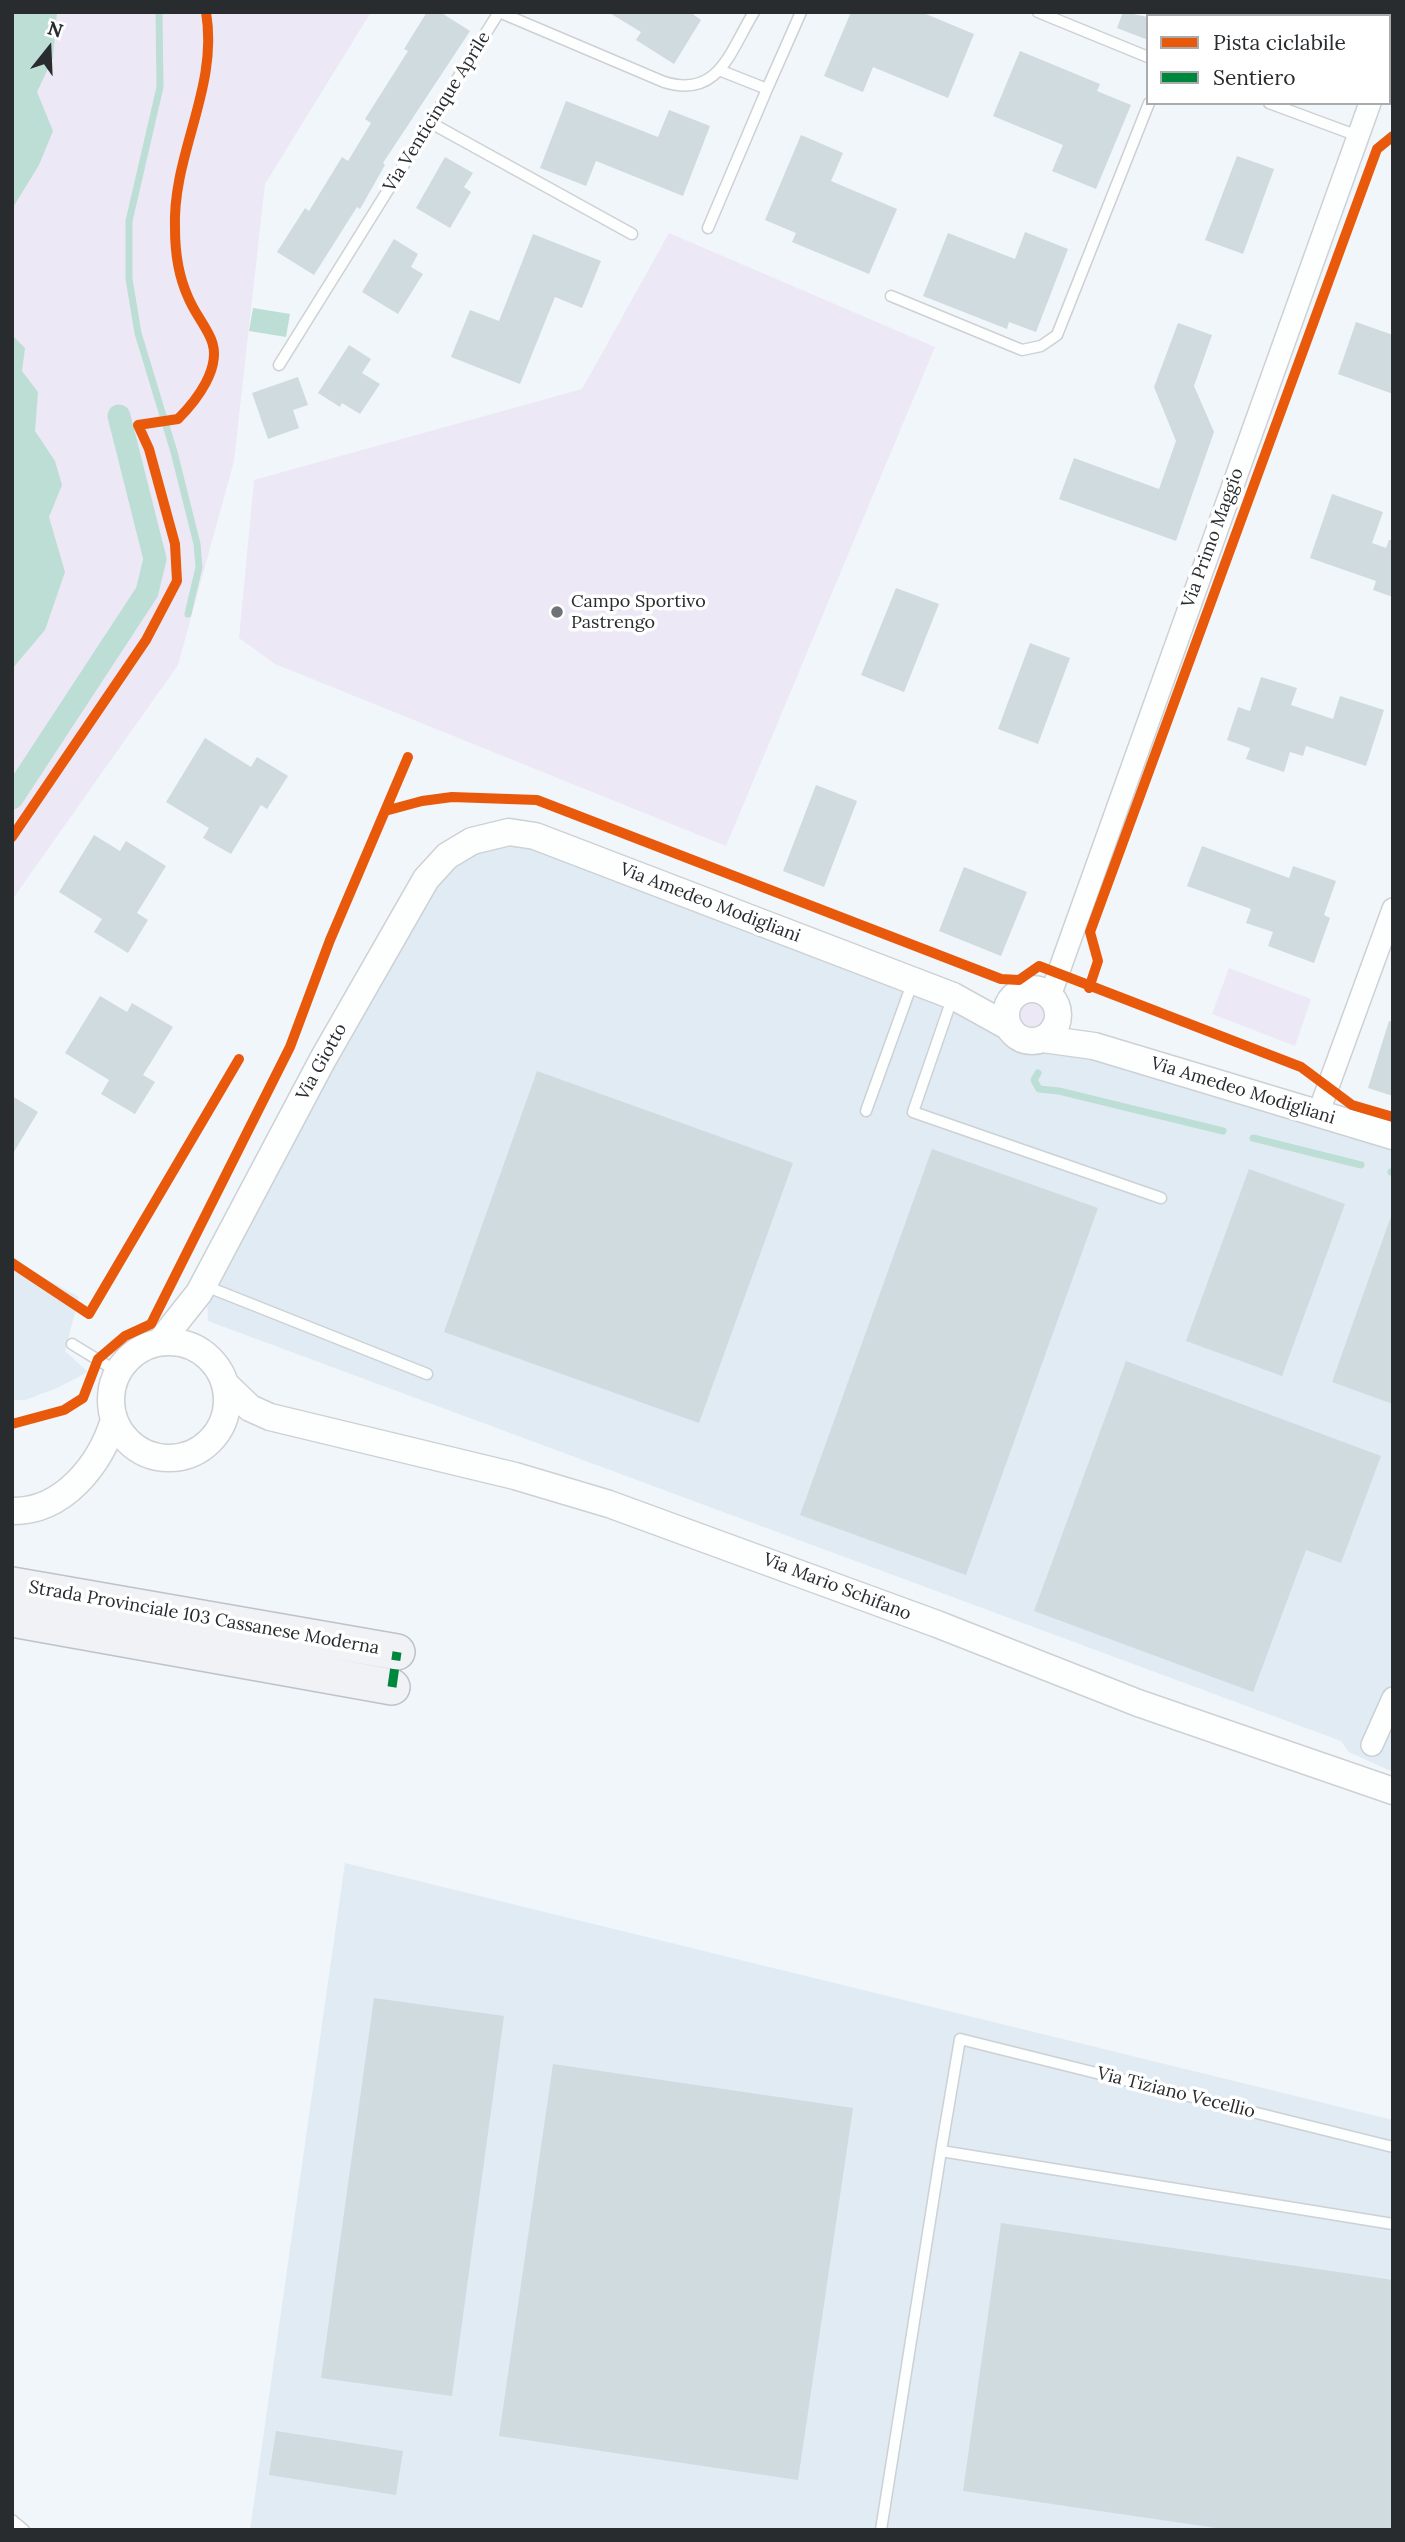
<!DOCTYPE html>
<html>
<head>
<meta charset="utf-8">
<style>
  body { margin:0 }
  #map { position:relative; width:1405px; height:2542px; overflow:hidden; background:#f1f6fa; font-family:Lora,serif }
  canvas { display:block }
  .frame { position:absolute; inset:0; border:14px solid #292c2f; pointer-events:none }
  .legend { position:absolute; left:1146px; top:14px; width:245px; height:91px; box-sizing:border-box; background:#fff; border:2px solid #a9abac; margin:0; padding:9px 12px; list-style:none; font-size:21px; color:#292c2f }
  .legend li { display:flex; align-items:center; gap:14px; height:35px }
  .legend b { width:35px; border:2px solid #a9abac }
  .north { position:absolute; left:14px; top:14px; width:70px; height:70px; -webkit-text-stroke:5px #fff; paint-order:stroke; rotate:18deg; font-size:19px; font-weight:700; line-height:28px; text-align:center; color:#292c2f }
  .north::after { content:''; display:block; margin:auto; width:24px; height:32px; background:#292c2f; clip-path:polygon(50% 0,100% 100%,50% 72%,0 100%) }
</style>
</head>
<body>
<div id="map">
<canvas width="1405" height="2542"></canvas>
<div class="frame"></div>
<ul class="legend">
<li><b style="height:9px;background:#e8590c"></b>Pista ciclabile</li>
<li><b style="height:9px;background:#00873e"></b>Sentiero</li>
</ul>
<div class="north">N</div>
</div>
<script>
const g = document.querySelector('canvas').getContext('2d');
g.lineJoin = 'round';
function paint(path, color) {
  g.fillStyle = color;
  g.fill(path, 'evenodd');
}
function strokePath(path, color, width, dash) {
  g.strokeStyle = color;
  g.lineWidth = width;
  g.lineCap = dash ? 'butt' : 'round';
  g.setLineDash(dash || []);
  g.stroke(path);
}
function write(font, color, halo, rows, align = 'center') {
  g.font = font + ' Lora,serif';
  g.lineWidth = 7;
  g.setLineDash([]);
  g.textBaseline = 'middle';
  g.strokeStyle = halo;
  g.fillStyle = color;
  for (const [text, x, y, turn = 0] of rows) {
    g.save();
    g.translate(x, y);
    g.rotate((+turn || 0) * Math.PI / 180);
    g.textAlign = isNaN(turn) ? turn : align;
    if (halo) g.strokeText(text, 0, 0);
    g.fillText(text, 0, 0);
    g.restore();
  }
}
const built = new Path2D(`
  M514 840 956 1004 1004 1032 1015 1043 1091 1053 1393 1142V1772L1349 1752 1341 1741 208 1321 207 1296 433 879 459 856Z
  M12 1260 79 1297 65 1351 88 1372 57 1388 25 1400H12Z
  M345 1863 1393 2120V2530H250Z`);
const green = new Path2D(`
  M12 12H371L265 184 234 461 178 665 12 900Z
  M669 233 935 347 726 846 275 664 239 638 254 480 582 389Z
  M1229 968 1311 999 1295 1046 1212 1014Z
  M1014 1015a18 18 0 1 1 36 0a18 18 0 1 1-36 0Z`);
const water = new Path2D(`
  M12 12H57L53 58 37 92 53 131 39 165 12 209Z
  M253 308 290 314 286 337 249 331Z
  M12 335 25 348 22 371 38 392 35 431 55 461 62 485 49 517 65 572 45 630 12 669Z`);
const stream = new Path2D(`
  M159 12 160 87 129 221V279L138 333 174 452 197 544 199 567 188 614
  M1038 1073 1034 1080 1039 1089 1059 1091 1223 1131
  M1253 1138 1361 1165
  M1391 1172H1393`);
const canal = new Path2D(`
  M12 798 147 592 155 559 119 416`);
const building = new Path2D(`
  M427 12H440L470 31 383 163 385 165 360 209 357 207 314 275 277 252 305 208 309 211 342 157 348 161 371 123 365 119 408 51 404 49Z
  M608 12H690L701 20 674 64 636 40 641 32Z
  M851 12H921L974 34 948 98 873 67 863 92 824 76Z
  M1123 12 1148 17V40L1117 28Z
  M1020 51 1100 84 1097 91 1131 105 1096 189 1052 171 1063 145 993 116Z
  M566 101 658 137 669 110 710 126 683 196 596 161 586 186 540 168Z
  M801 135 843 153 831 181 897 209 869 274 792 242 796 233 765 220Z
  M1237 156 1274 169 1243 254 1205 240Z
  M445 157 473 173 464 187 471 192 450 228 416 208Z
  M1025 232 1068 249 1036 332 1009 322 1007 329 923 296 948 233 1015 259Z
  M533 234 601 261 582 308 555 297 520 384 451 357 470 310 499 321Z
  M394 239 418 254 411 267 423 274 398 314 362 292Z
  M1356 322 1393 335V394L1338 374Z
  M1178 323 1212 335 1194 386 1214 432 1176 541 1059 499 1074 458 1159 489 1176 441 1154 387Z
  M349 345 371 359 362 373 380 384 360 414 342 403 340 407 318 393Z
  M298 377 308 405 293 410 299 428 268 439 252 393Z
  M1332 494 1383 512 1372 543 1386 548 1389 540H1393V597L1373 590 1376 581 1310 558Z
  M896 588 939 604 904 692 861 675Z
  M1030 643 1070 658 1038 744 998 729Z
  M1261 677 1297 688 1291 705 1333 719 1340 696 1384 710 1366 766 1306 746 1303 756 1290 752 1284 772 1246 759 1250 748 1227 740 1238 707 1250 711Z
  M205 738 251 767 257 757 288 776 267 809 261 805 231 854 203 838 209 828 166 802Z
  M816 785 857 801 824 887 783 871Z
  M94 835 120 851 126 841 166 866 137 913 148 920 128 953 94 932 102 919 59 892Z
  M1202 846 1289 878 1293 866 1336 881 1324 915 1330 918 1314 963 1268 946 1273 932 1246 923 1251 909 1187 886Z
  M964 867 1027 892 1001 956 939 931Z
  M100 996 127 1012 132 1003 173 1027 143 1075 155 1082 135 1114 101 1094 109 1080 65 1053Z
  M1389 1021 1393 1022V1096L1368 1088Z
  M537 1071 793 1163 699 1423 444 1332Z
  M12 1096 38 1112 12 1155Z
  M932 1149 1098 1208 966 1575 800 1515Z
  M1249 1169 1345 1204 1282 1376 1186 1341Z
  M1390 1219H1393V1404L1332 1382Z
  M1126 1361 1381 1456 1341 1563 1306 1550 1253 1692 1034 1611Z
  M374 1998 504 2016 452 2396 321 2378Z
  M553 2064 853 2108 798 2480 499 2436Z
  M1001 2223 1393 2280V2530H1230L963 2491Z
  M276 2431 403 2451 396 2495 269 2475Z`);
const service = new Path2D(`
  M1038 12 1148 57
  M1183 16 1185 12
  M719 70 767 89 801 12
  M1269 103 1358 136
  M431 123 632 234
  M708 228 767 89
  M891 296 1022 350 1041 346 1057 335 1149 103
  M279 365 499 12 664 82C719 99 730 51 754 12
  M953 996 913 1112 1161 1198
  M866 1111 913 981
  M203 1285 427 1374
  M72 1344 118 1372
  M941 2151 960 2039 1393 2147
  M12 2520 24 2530
  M881 2530 941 2151 1393 2224`);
const minor = new Path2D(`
  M1389 50 1393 40
  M1050 996 1370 103
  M1318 1114 1393 909
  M1372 1745 1393 1698`);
const tertiary = new Path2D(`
  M1006 1015a26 26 0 1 1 52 0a26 26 0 1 1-52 0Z
  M1043 1039 1094 1046 1393 1136
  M111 1400a58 58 0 1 1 116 0a58 58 0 1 1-116 0Z
  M160 1342 199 1293 323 1059 426 879 447 856 472 841 509 832 535 836 953 996 1009 1027
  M226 1385 250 1408 270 1417 515 1476 609 1504 937 1624 1138 1703 1393 1791
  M12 1511C63 1512 100 1465 114 1420`);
const trunk = new Path2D(`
  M12 1585 397 1652
  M12 1619 392 1687`);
const quiet = new Path2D(`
  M392 1687 397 1652`);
const cycleway = new Path2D(`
  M385 811 422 801 452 797 537 800 1001 979 1019 980 1039 966 1301 1067 1352 1105 1393 1117
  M12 837 146 640 177 581 175 544 149 449 138 425 178 419C196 401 223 367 211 339 205 325 194 312 188 297 179 277 175 251 175 229 172 154 219 88 206 12
  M1089 988 1098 961 1090 932 1377 149 1393 136
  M12 1263 89 1314 239 1059
  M12 1424 64 1410 83 1398 98 1359 125 1336 151 1324 290 1047 330 940 408 757`);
const markers = [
  [557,612,7,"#6f7376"]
];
const streetNames = [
  ["Via Venticinque Aprile",437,112,-58],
  ["Via Primo Maggio",1213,538,-70],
  ["Via Amedeo Modigliani",710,903,21],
  ["Via Giotto",322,1062,-61],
  ["Via Amedeo Modigliani",1243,1091,17],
  ["Via Mario Schifano",837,1587,21],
  ["Strada Provinciale 103 Cassanese Moderna",204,1618,10],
  ["Via Tiziano Vecellio",1176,2093,14]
];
const poiNames = [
  ["Campo Sportivo",571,602],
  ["Pastrengo",571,623]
];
paint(built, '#e0ebf4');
paint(green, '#ede8f6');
paint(water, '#bdded5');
strokePath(stream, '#bdded5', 7);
strokePath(canal, '#bdded5', 23);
paint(building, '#cfdbde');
strokePath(service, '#cdd1d4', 13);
strokePath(minor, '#cdd1d4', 24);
strokePath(tertiary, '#cdd1d4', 29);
strokePath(trunk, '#bfc2ca', 38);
strokePath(service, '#fdfefe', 10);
strokePath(minor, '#fdfefe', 21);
strokePath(tertiary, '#fdfefe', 26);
strokePath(trunk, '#f0f2f6', 35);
strokePath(quiet, '#00873e', 9, [18, 9]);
strokePath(cycleway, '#e8590c', 10);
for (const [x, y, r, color] of markers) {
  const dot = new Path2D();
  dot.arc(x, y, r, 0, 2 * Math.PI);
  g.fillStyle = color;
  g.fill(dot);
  strokePath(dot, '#fff', 2.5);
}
write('18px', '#292c2f', '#fff', streetNames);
write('18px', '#292c2f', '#fff', poiNames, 'left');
</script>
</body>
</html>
